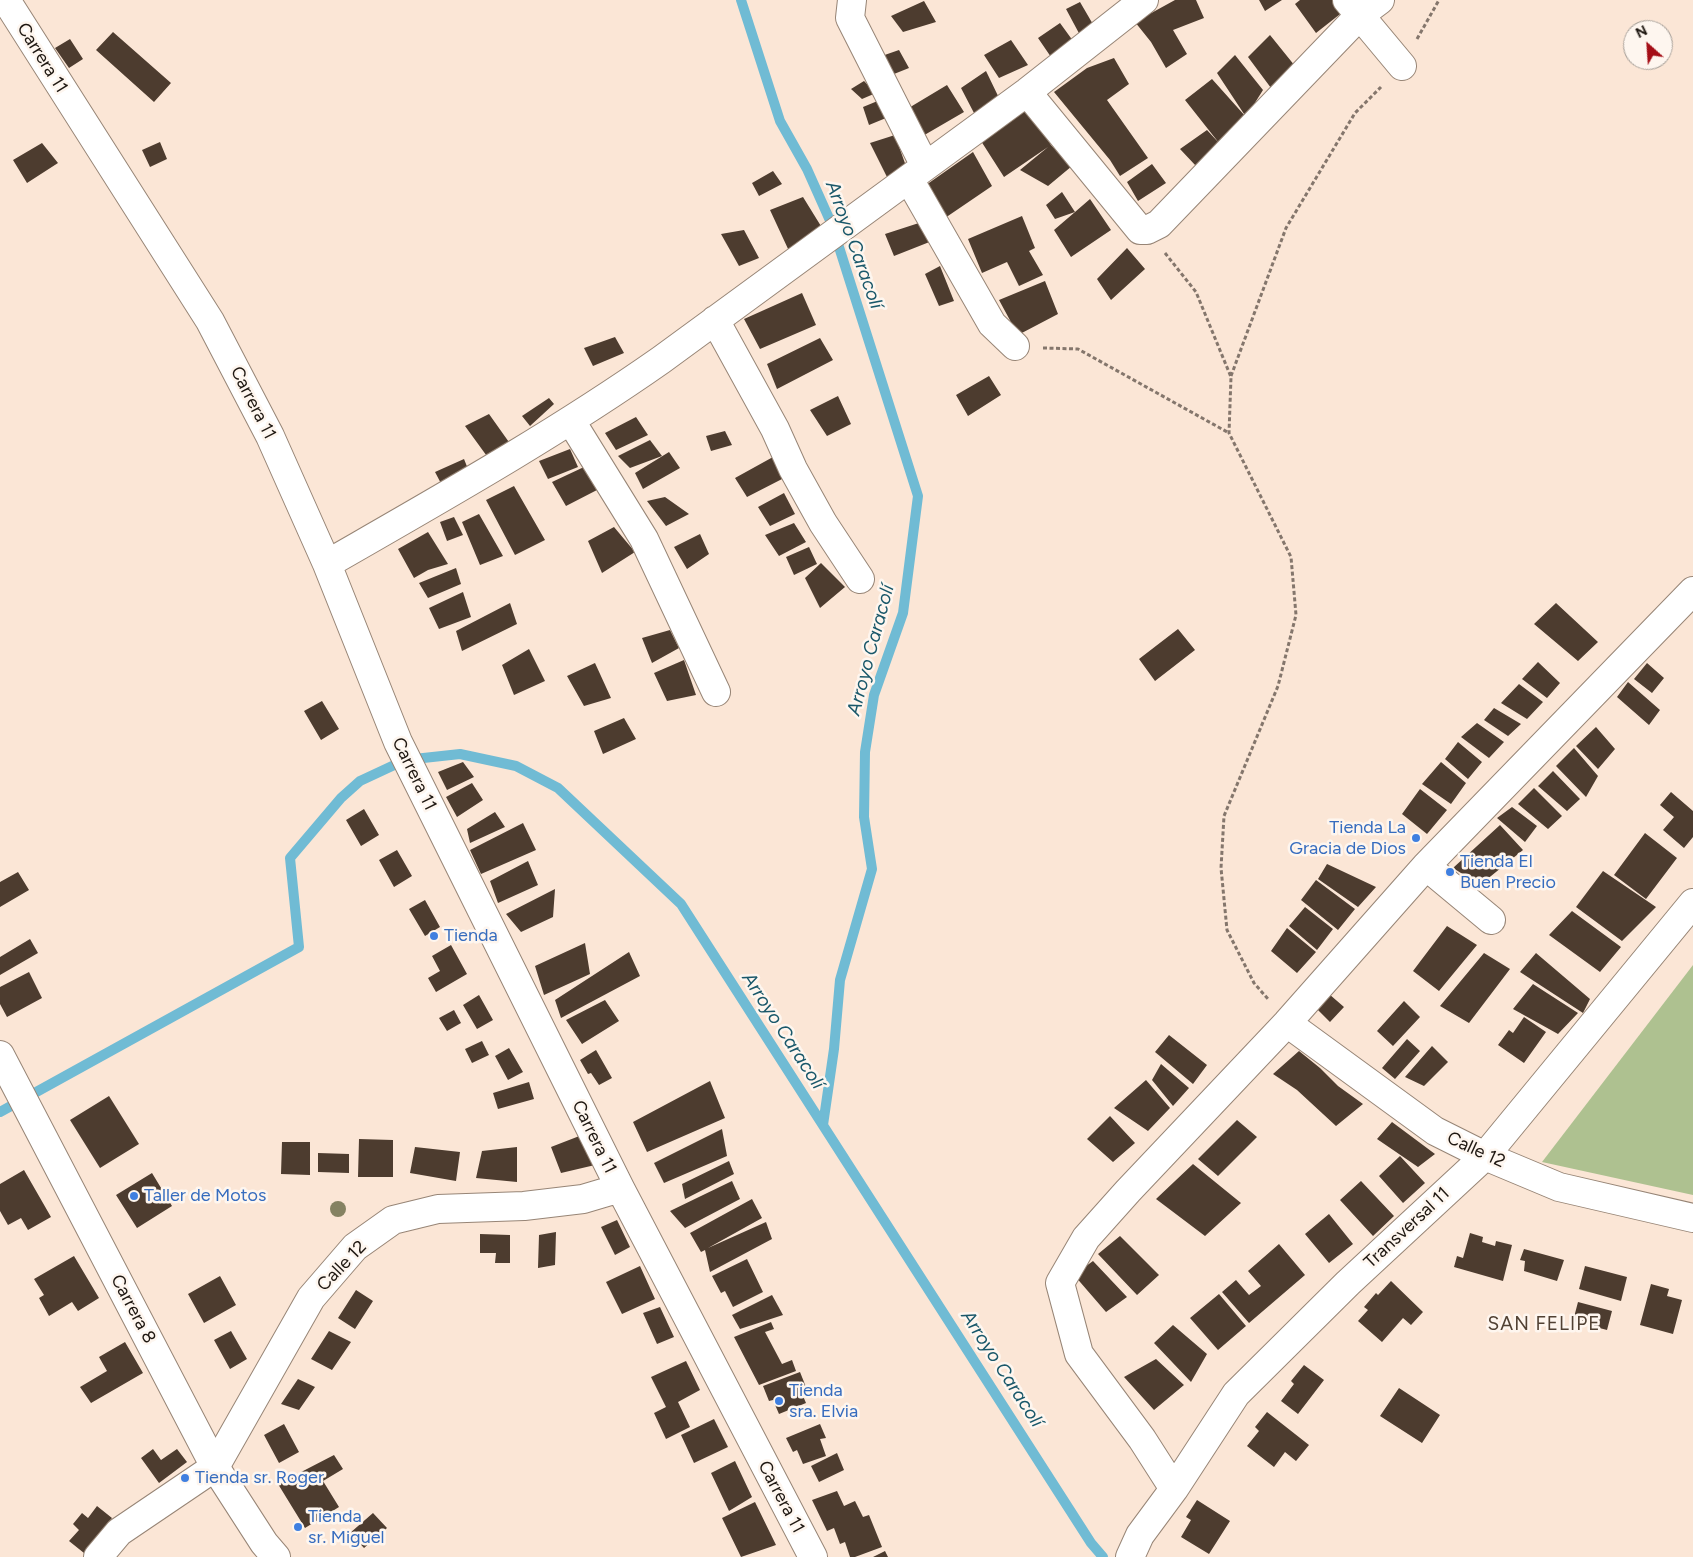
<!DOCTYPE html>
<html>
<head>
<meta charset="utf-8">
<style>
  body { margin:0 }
  #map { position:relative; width:1693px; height:1557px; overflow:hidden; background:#fbe6d6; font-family:Figtree,sans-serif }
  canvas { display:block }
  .north { position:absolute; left:1623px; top:20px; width:50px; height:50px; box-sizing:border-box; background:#fef6ef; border:1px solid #a49d96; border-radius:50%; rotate:334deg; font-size:14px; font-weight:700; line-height:20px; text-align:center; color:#1e1711 }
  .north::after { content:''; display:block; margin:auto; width:18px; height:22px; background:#a50e16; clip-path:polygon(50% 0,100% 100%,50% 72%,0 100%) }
</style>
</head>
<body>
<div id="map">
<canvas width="1693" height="1557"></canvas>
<div class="north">N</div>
</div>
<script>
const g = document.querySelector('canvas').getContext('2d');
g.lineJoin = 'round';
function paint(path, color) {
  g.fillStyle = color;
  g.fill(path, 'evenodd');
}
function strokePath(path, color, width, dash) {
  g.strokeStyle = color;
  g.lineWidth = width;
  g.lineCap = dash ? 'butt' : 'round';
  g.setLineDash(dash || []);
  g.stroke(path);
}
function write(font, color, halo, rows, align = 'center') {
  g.font = font + ' Figtree,sans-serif';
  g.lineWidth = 5;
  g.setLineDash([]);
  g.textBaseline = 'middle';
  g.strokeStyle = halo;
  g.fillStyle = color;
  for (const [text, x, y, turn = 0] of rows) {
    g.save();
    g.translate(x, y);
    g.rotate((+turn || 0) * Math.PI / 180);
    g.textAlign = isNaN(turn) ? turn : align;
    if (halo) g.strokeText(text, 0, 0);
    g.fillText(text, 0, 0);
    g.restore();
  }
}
const green = new Path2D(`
  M1693 965V1195L1542 1162Z`);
const stream = new Path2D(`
  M741 0 780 121 807 169 832 225 918 496 903 613 874 695 865 752 864 817 872 869 840 980 834 1049 823 1125
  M0 1112 299 947 290 858 341 798 360 781 405 760 460 754 516 766 558 788 681 904 1091 1543 1103 1557`);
const building = new Path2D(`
  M1175 0H1196L1204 18 1173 30 1187 54 1166 68 1151 42 1135 22Z
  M1259 0H1282L1265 11Z
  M1300 0H1335L1344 11 1316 33 1295 4Z
  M924 1 936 22 903 32 891 16Z
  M1080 2 1094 26 1081 37 1066 9Z
  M1060 23 1076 45 1051 57 1038 38Z
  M113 32 171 83 154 102 96 50Z
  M1270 35 1295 66 1271 88 1248 57Z
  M70 39 83 59 69 68 55 48Z
  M1011 40 1028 65 999 78 984 55Z
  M899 50 909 68 884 78 876 58Z
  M1235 55 1263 90 1246 117 1217 73Z
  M1114 58 1129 84 1107 100 1148 158 1120 176 1110 160 1054 92 1087 68Z
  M986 71 1000 100 974 113 961 88Z
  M1212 79 1246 117 1196 166 1180 149 1207 130 1219 143 1185 100Z
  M864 81 876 93 862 99 851 89Z
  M947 85 964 112 921 137 907 109Z
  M880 100 886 118 869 125 863 107Z
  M1028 109 1051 145 1072 166 1048 186 1020 170 1048 147 1004 177 981 141Z
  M895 135 907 169 887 177 870 143Z
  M160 142 167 159 150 167 142 150Z
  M42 143 58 163 27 183 13 160Z
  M973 152 992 186 945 218 926 185Z
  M1152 164 1166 183 1138 201 1127 182Z
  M773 171 782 184 759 196 752 183Z
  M1062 192 1075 212 1090 199 1111 230 1071 257 1054 230 1075 212 1055 219 1046 205Z
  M803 197 824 231 789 251 770 210Z
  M1022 216 1035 248 1029 251 1043 275 1019 286 1007 262 982 273 968 239Z
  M922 222 932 241 894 256 885 234Z
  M744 230 759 258 739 266 721 234Z
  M1127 248 1145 269 1111 300 1097 279Z
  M940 266 954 301 939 306 925 274Z
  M1045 281 1058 314 1018 335 999 300Z
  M802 293 816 325 760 349 744 319Z
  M615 337 624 353 593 366 584 348Z
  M820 338 833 360 777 389 767 364Z
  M989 376 1001 395 968 416 956 395Z
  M838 396 851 424 827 436 810 410Z
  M549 398 554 404 530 426 522 416Z
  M489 414 511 445 489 459 465 426Z
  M636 417 648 435 616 450 605 433Z
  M725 431 732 445 711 451 706 436Z
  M650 440 662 456 630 468 618 456Z
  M570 449 578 467 548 479 539 461Z
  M669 452 680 468 643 489 635 473Z
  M773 457 784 478 747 497 735 478Z
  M464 459 470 474 445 491 435 472Z
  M584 467 597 490 566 506 552 482Z
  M514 486 545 540 515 555 486 500Z
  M784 493 795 514 770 526 758 507Z
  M665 497 689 514 666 526 647 501Z
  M479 514 503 556 480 565 462 522Z
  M454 517 463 535 447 541 440 522Z
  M794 523 806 542 779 556 765 535Z
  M614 527 635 552 602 573 588 541Z
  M428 532 448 564 428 570 414 578 398 549Z
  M700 534 709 554 687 569 674 547Z
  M809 547 817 564 794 575 786 557Z
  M821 563 845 587 820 608 805 578Z
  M456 568 461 584 428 598 419 583Z
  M463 592 471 617 439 629 429 608Z
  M510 603 517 624 462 651 456 631Z
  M1556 603 1598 642 1578 661 1534 624Z
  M1178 629 1195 650 1155 681 1139 659Z
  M670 630 679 648 652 663 642 638Z
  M529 649 545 681 514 695 502 665Z
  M684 660 696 695 667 701 654 673Z
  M1538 662 1560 683 1547 698 1522 679Z
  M595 663 611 698 584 706 567 676Z
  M1647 663 1664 678 1652 693 1634 679Z
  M1628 682 1660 710 1649 725 1617 697Z
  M1519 684 1543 702 1527 719 1501 703Z
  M322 701 339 729 321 740 304 711Z
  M1494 708 1521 724 1508 736 1484 720Z
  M624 718 636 739 603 754 594 731Z
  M1477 723 1504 742 1489 758 1461 737Z
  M1596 727 1615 749 1598 769 1576 746Z
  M1458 742 1482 762 1468 779 1445 759Z
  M1574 748 1598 776 1586 797 1556 766Z
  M463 762 474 777 447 790 438 772Z
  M1441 762 1466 783 1451 804 1422 784Z
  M1553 771 1580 799 1567 811 1538 786Z
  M472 783 483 800 457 817 446 797Z
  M1534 788 1562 816 1548 829 1518 804Z
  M1420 789 1447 810 1427 834 1402 814Z
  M1671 792 1693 811V837L1684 848 1663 830 1674 817 1660 805Z
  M1512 807 1537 826 1525 842 1497 818Z
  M364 809 379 835 361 846 346 820Z
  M495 812 505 827 470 843 467 829Z
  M523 823 536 850 481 874 470 850Z
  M1500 825 1523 850 1480 885 1453 868Z
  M1645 833 1677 858 1646 899 1614 875Z
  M397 850 412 876 394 887 379 860Z
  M528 861 538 885 498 903 490 881Z
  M1327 864 1376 887 1358 907 1318 879Z
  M1603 871 1656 907 1622 941 1576 907Z
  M18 872 29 890 0 907V882Z
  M1316 880 1355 909 1338 930 1301 900Z
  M555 889 553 917 521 932 506 914Z
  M425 900 440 927 425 936 409 909Z
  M1305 907 1333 929 1317 950 1289 926Z
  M1572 911 1621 947 1600 972 1549 935Z
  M1447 926 1477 945 1439 991 1413 971Z
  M1287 928 1316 952 1297 973 1271 951Z
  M30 939 38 953 0 975V957Z
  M585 943 590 974 544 995 535 966Z
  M451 945 467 974 436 992 428 978 440 971 432 956Z
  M629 952 640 976 561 1018 555 1000Z
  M1484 953 1510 969 1469 1023 1440 1006Z
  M1536 953 1590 999 1583 1013 1520 972Z
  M29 972 42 998 7 1017 0 1004V987Z
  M1533 984 1578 1013 1558 1034 1513 1009Z
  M1329 994 1344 1007 1330 1022 1316 1008Z
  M479 995 493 1020 477 1029 463 1005Z
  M605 1000 619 1021 582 1044 566 1020Z
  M1404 1001 1420 1017 1393 1046 1377 1031Z
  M454 1010 461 1023 447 1031 439 1018Z
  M1524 1017 1546 1032 1524 1063 1498 1045 1509 1030 1513 1033Z
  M1169 1035 1207 1065 1193 1084 1155 1052Z
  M1407 1039 1420 1051 1395 1079 1382 1068Z
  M482 1041 489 1055 472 1063 465 1049Z
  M1432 1046 1448 1062 1424 1086 1405 1077Z
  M509 1048 523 1072 508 1080 495 1056Z
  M596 1050 612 1078 599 1085 591 1073 588 1074 580 1060Z
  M1299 1051 1320 1068 1338 1086 1363 1104 1336 1126 1297 1090 1273 1074Z
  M1161 1064 1189 1088 1173 1106 1152 1080Z
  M1146 1080 1170 1108 1148 1131 1114 1108Z
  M710 1081 725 1118 647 1152 633 1122Z
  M529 1082 534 1099 498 1109 493 1093Z
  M109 1096 139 1144 100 1168 70 1120Z
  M1110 1116 1135 1143 1113 1162 1087 1139Z
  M1237 1120 1257 1137 1218 1176 1198 1159Z
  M1392 1122 1435 1154 1418 1167 1377 1139Z
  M722 1129 727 1156 664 1183 654 1163Z
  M582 1135 595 1165 561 1173 551 1147Z
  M359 1139 393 1140V1177H358Z
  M282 1142H310V1175L281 1174Z
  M415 1147 460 1152 456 1181 410 1173Z
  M517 1147V1182L476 1178 482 1151Z
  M318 1153 349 1154V1173L318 1172Z
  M1400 1156 1425 1183 1403 1203 1379 1176Z
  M729 1161 734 1174 685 1199 682 1184Z
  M1193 1164 1241 1203 1205 1236 1156 1199Z
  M24 1170 51 1217 28 1230 21 1218 8 1225 0 1211V1184Z
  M152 1173 172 1206 137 1228 116 1195Z
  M732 1181 740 1199 685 1228 670 1211Z
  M1361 1181 1394 1216 1373 1236 1340 1200Z
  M752 1199 762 1218 708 1248 766 1222 772 1239 710 1272 705 1250 701 1252 690 1233Z
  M1329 1214 1353 1244 1329 1263 1305 1234Z
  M617 1220 630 1247 615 1255 601 1227Z
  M556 1232 555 1265 538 1268 539 1235Z
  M1470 1233 1483 1237 1482 1242 1495 1246 1496 1241 1512 1245 1503 1281 1454 1267 1457 1256 1463 1258Z
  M480 1234 510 1235V1263H495L496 1253H480Z
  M1120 1236 1159 1275 1137 1295 1098 1254Z
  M1279 1244 1305 1275 1249 1323 1222 1292 1236 1280 1249 1295 1261 1286 1248 1271Z
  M1524 1249 1564 1260 1557 1281 1524 1271 1525 1261 1520 1260Z
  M74 1256 99 1298 78 1311 72 1302 49 1316 39 1298 44 1295 34 1279Z
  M747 1259 763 1292 733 1307 725 1291 721 1293 712 1276Z
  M1093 1261 1127 1297 1106 1312 1074 1275Z
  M640 1266 655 1299 622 1314 606 1282Z
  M1585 1266 1627 1277 1621 1301 1579 1289Z
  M220 1276 236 1305 204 1323 188 1294Z
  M1391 1281 1423 1312 1411 1325 1403 1318 1382 1342 1358 1321 1368 1310 1364 1307 1376 1293 1378 1295Z
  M1651 1284 1669 1289 1667 1296 1682 1300 1673 1334 1640 1325Z
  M356 1290 373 1301 355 1329 338 1318Z
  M1219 1294 1246 1326 1218 1350 1190 1318Z
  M772 1295 783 1315 740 1329 732 1315Z
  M1578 1302 1612 1311 1607 1330 1573 1321Z
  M660 1307 674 1337 657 1344 643 1313Z
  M771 1322 774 1329 765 1332 782 1364 792 1360 796 1371 759 1385 734 1337Z
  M1173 1325 1207 1354 1191 1382 1154 1343Z
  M231 1331 247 1359 230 1369 214 1340Z
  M329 1331 351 1342 332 1370 311 1359Z
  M125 1342 143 1373 91 1403 80 1387 107 1371 99 1357Z
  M1156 1359 1184 1385 1154 1410 1124 1377Z
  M686 1361 700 1390 678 1402 690 1427 666 1439 654 1413 666 1407 651 1377Z
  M1304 1365 1324 1380 1298 1414 1281 1401 1294 1384 1291 1381Z
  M800 1372 806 1387 800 1389 806 1403 779 1414 773 1400 769 1401 763 1386Z
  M298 1379 315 1387 299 1410 281 1404Z
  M1399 1388 1440 1415 1422 1443 1380 1416Z
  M1267 1412 1309 1445 1296 1461 1285 1452 1274 1467 1247 1446 1259 1431 1255 1427Z
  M714 1419 728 1447 694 1463 681 1435Z
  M284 1424 299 1452 279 1463 264 1435Z
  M820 1424 826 1438 820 1439 826 1456 803 1464 797 1450 793 1452 786 1438Z
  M153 1449 161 1460 177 1449 187 1462 159 1483 141 1458Z
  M837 1453 844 1470 819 1482 811 1466Z
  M334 1455 343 1469 323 1481 339 1507 305 1528 278 1484Z
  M735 1461 752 1497 729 1511 711 1473Z
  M837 1491 844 1506 855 1501 863 1517 869 1515 882 1547 855 1557H850L845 1542 840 1544 834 1528 827 1531 812 1500Z
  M1197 1500 1230 1521 1209 1554 1181 1537 1191 1520 1186 1517Z
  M755 1502 776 1545 741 1557 722 1518Z
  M97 1506 112 1518 84 1553 69 1541 79 1530 73 1524 82 1513 88 1518Z
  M373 1513 387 1528 364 1548 350 1533Z
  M885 1551 888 1557H873Z`);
const path = new Path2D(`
  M1417 39 1439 0
  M1165 253 1196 292 1231 377 1229 433 1291 557 1296 615 1278 686 1224 816 1221 868 1227 930 1254 983 1268 999
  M1043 348 1078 349 1229 433
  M1231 376 1286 228 1355 113 1381 87`);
const minor = new Path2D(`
  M6 0 210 321 270 436 327 564 398 742 620 1188 813 1557
  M852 0 850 18 925 166
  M1347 0 1402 66
  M1027 92 1140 230H1147L1159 224 1360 15 1380 0
  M909 179 992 324 1015 346
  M715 320 775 429 793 469 823 523 860 579
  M571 421 644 539 716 692
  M327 564C440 499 554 435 661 360L1027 92 1144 0
  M1426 866 1491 920
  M1287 1023 1435 1131 1485 1156 1559 1187 1693 1218
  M1174 1489 1142 1439 1079 1354 1060 1283 1086 1238 1128 1191 1287 1023 1426 866 1693 591
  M98 1557 119 1532 215 1467 311 1298 355 1247 393 1220 438 1209 524 1206 583 1199 620 1188
  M1130 1557 1140 1535 1174 1489 1236 1394 1348 1283 1485 1156 1693 903`);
const tertiary = new Path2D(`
  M0 1055 215 1467 264 1543 276 1557`);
const trees = [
  [338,1209]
];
const markers = [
  [1416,838,5,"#3f7fe0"],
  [1450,872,5,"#3f7fe0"],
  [434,936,5,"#3f7fe0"],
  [134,1196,5,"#3f7fe0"],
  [779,1401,5,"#3f7fe0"],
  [185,1478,5,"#3f7fe0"],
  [298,1527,5,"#3f7fe0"]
];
const streetNames = [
  ["Carrera 11",42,58,58],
  ["Carrera 11",253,403,63],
  ["Carrera 11",414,774,64],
  ["Carrera 11",594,1137,64],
  ["Calle 12",1476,1150,25],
  ["Transversal 11",1407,1228,-43],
  ["Calle 12",342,1266,-46],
  ["Carrera 8",133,1309,62],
  ["Carrera 11",781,1497,62]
];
const shopNames = [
  ["Tienda La",1406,828,"right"],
  ["Gracia de Dios",1406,849,"right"],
  ["Tienda El",1460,862],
  ["Buen Precio",1460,883],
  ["Tienda",444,936],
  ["Taller de Motos",144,1196],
  ["Tienda",789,1391],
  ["sra. Elvia",789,1412],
  ["Tienda sr. Roger",195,1478],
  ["Tienda",308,1517],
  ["sr. Miguel",308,1538]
];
const waterNames = [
  ["Arroyo Caracolí",854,245,70],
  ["Arroyo Caracolí",871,650,-75],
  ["Arroyo Caracolí",783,1031,57],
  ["Arroyo Caracolí",1002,1369,57]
];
const neighbourhoodNames = [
  ["SAN FELIPE",1544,1324]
];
paint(green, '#aec190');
strokePath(stream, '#70bbd4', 10);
paint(building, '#4d3c2f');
strokePath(minor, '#978576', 30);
strokePath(tertiary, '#978576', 30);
strokePath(path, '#84766c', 3, [4, 2.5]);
strokePath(minor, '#fff', 28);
strokePath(tertiary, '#fff', 28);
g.fillStyle = '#858262';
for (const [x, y] of trees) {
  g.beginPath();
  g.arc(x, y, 8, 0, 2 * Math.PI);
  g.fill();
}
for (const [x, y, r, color] of markers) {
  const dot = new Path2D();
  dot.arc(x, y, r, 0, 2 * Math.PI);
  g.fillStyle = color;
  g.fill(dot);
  strokePath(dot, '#fef6ef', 2);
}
write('18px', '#1e1711', '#fef6ef', streetNames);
write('18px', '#366cbe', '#fef6ef', shopNames, 'left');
write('italic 19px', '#1a586a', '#fef6ef', waterNames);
g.letterSpacing = '1px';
write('19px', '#514133', '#fef6ef', neighbourhoodNames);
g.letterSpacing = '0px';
</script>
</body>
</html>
